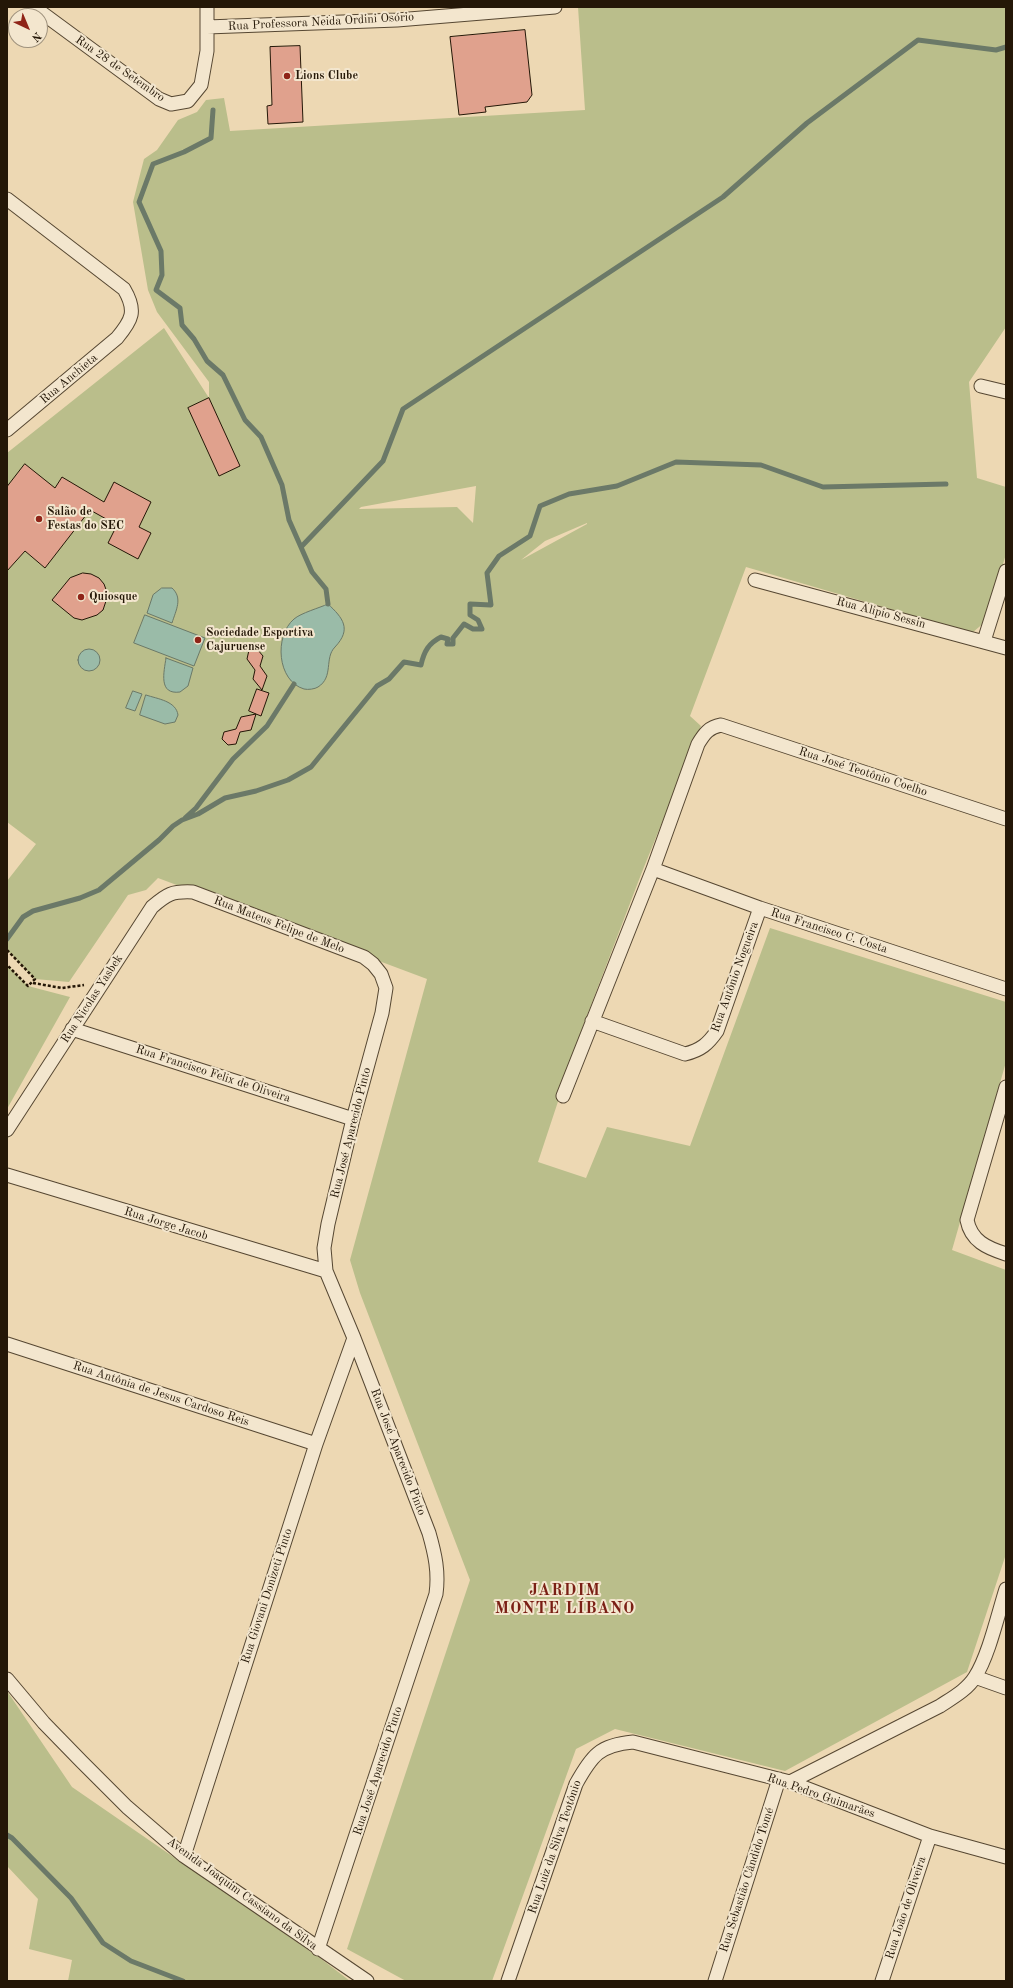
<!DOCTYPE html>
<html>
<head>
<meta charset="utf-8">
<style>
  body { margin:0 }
  #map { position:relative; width:1013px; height:1988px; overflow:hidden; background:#edd8b3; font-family:"Old Standard TT",serif }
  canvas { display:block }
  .frame { position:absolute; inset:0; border:8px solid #241707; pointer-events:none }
  .north { position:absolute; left:8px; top:8px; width:40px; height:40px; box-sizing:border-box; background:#f3e6ce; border:1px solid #a0937e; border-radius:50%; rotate:136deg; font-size:11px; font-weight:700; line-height:16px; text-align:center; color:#241707 }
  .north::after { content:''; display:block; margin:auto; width:14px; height:18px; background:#8f2418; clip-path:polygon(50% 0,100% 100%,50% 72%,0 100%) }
</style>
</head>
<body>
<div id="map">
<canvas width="1013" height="1988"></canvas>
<div class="frame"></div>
<div class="north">N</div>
</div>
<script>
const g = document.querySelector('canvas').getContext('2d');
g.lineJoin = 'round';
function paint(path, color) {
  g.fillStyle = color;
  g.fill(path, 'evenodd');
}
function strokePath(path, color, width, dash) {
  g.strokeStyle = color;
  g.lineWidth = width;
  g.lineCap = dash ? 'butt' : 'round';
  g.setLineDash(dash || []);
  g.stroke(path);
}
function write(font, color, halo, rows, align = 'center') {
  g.font = font + ' "Old Standard TT",serif';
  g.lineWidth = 4;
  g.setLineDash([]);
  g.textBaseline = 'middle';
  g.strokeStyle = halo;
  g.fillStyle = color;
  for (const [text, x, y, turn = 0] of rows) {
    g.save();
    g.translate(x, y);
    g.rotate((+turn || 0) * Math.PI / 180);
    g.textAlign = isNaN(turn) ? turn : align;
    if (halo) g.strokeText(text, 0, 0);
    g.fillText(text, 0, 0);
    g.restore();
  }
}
const green = new Path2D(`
  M578 7H1006V327L969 382 977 478 1006 487V554L986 621 972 633 746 567 690 716 701 726 642 872 583 1026 538 1162 586 1178 607 1127 690 1146 770 928 1006 1002V1062L952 1250 1006 1270V1554L967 1672 785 1771 615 1729 576 1749 492 1981H406L347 1949 470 1580 360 1293 350 1260 427 979 158 878 146 890 128 895 69 982 35 979 7 950V881L36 844 7 822V453L164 328 209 398V382L157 312 148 290 133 202 144 159 157 150 178 120 197 112 206 100 224 98 230 131 585 110ZM476 486 473 523 457 507 359 509 361 507ZM587 523V524L521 560 545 541Z
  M7 965 28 986 70 997 7 1109Z
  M7 1691 72 1787 320 1958 350 1981H68L72 1960 29 1949 38 1899 7 1866Z`);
const water = new Path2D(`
  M162 588H172C183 598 176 610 172 623L147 613 153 595Z
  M328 604C343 618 352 629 335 647 324 658 334 677 318 687 315 689 308 690 304 689 277 681 274 636 294 619 301 613 319 608 328 604Z
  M145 615 205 638 194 666 134 643Z
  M78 660a11 11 0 1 1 22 0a11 11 0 1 1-22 0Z
  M166 658 193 668 188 686 180 692C158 695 164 672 166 658Z
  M133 691 142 694 135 711 126 708Z
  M146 695C158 699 176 701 178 715L175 722 165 724 140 715Z`);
const stream = new Path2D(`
  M213 110 211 138 184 152 153 164 139 202 161 251 162 275 156 290 180 308 182 325 194 339 207 361 223 375 245 420 261 437 282 485 289 520 312 572 326 589 328 604
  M302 546 383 461 403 409 723 197 807 123 918 40 996 50 1006 47
  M185 818 196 808 233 759 267 726 294 684
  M7 939 23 917 33 911 80 898 99 890 159 840 173 826 182 820 198 814 225 798 256 791 288 780 311 767 377 686 389 679 404 662 421 665C424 651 429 643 441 637L448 639 447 644H453V638L464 624 473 629H482L478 620 470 615V604L491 605 487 573 499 556 530 536 540 506 569 494 617 486 676 462 761 465 823 487 946 484
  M7 1835 12 1838 71 1898 103 1943 131 1961 183 1981`);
const building = new Path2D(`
  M525 30 532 95 527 102 485 107 486 112 459 115 450 37Z
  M300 46 303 122 268 124 267 106 272 105 270 47Z
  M209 398 240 466 219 476 188 408Z
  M25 464 55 488 62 477 104 502 114 482 151 502 139 527 151 533 138 559 108 543 117 525 90 510 45 568 25 551 7 571V487Z
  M83 573 91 574 99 578 104 584 108 595 103 610 97 615 82 620 74 618 52 600 70 578Z
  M257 649 263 656 260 666 267 676 262 690 253 679 255 670 247 659 249 650Z
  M257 689 269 693 261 716 256 714 251 730 240 732 236 744 228 745 222 739 224 732 236 729 241 717 256 714 249 711Z`);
const path = new Path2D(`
  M7 950 35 979 28 986 7 965
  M33 983 62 988 84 985`);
const minor = new Path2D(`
  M34 7 159 99 171 104 188 101 201 85 207 51V7
  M207 27 397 20 555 7
  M7 199 124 289C137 311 132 320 117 338L7 430
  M981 386 1006 392
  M755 580 1006 648
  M984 641 1006 571
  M653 869 760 908 1006 989
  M592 1021 685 1054C701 1050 708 1044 717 1031L760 908
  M72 1029 353 1119
  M1006 1087 967 1220C971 1241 987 1248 1006 1254
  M563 1096 653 869 698 744C704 734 709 727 721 725L1006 819
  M7 1130 152 907C167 894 172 891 193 892L364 957 373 964 381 974 386 988 382 1013 353 1119 328 1224 324 1248 326 1271 354 1338 429 1533C435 1554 439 1572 436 1594L318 1949
  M7 1175 326 1271
  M7 1344 316 1444
  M975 1677 1006 1688
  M7 1679 44 1723 81 1761 127 1807 184 1856 367 1981
  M790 1782 940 1706C952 1698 967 1690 975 1677 989 1655 998 1614 1006 1589
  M184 1856 316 1444 354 1338
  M508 1981 576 1784C592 1755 600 1745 633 1742L790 1782 930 1836 1006 1857
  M715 1981 779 1779
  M882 1981 930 1836`);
const markers = [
  [287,76,4,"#8f2418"],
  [39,519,4,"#8f2418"],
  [81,597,4,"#8f2418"],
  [198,640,4,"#8f2418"]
];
const streetNames = [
  ["Rua Professora Neida Ordini Osório",321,22,-3],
  ["Rua 28 de Setembro",120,69,35],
  ["Rua Anchieta",69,379,-40],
  ["Rua Alipio Sessin",881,613,15],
  ["Rua José Teotônio Coelho",863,772,18],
  ["Rua Mateus Felipe de Melo",279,925,21],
  ["Rua Francisco C. Costa",829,931,18],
  ["Rua Antônio Nogueira",735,977,-70],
  ["Rua Nicolas Yasbek",92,999,-57],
  ["Rua Francisco Felix de Oliveira",213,1074,18],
  ["Rua José Aparecido Pinto",351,1133,-76],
  ["Rua Jorge Jacob",166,1224,17],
  ["Rua Antônia de Jesus Cardoso Reis",161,1394,18],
  ["Rua José Aparecido Pinto",398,1452,69],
  ["Rua Giovani Donizeti Pinto",267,1596,-72],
  ["Rua José Aparecido Pinto",378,1771,-72],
  ["Rua Pedro Guimarães",821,1796,19],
  ["Rua Luiz da Silva Teotônio",555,1847,-71],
  ["Rua Sebastião Cândido Tomé",747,1880,-72],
  ["Avenida Joaquim Cassiano da Silva",242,1894,36],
  ["Rua João de Oliveira",906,1908,-72]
];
const poiNames = [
  ["Lions Clube",295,76],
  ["Salão de",47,512],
  ["Festas do SEC",47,526],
  ["Quiosque",89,597],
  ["Sociedade Esportiva",206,633],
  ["Cajuruense",206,647]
];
const districtNames = [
  ["JARDIM",565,1591],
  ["MONTE LÍBANO",565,1609]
];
paint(green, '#babe8b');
paint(water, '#9abba8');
strokePath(water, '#6b7968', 1);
strokePath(stream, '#6b7968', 5);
paint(building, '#e0a18d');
strokePath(building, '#241707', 1);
strokePath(minor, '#564732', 15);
strokePath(path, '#241707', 2.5, [3, 2]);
strokePath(minor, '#f3e6ce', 13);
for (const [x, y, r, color] of markers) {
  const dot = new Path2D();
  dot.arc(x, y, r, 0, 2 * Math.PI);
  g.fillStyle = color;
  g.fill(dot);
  strokePath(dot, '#f3e6ce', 1.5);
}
write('12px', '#241707', '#f3e6ce', streetNames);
write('bold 12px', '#241707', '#f3e6ce', poiNames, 'left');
g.letterSpacing = '1px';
write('bold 16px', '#7a1f14', '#f3e6ce', districtNames);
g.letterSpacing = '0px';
</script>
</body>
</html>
